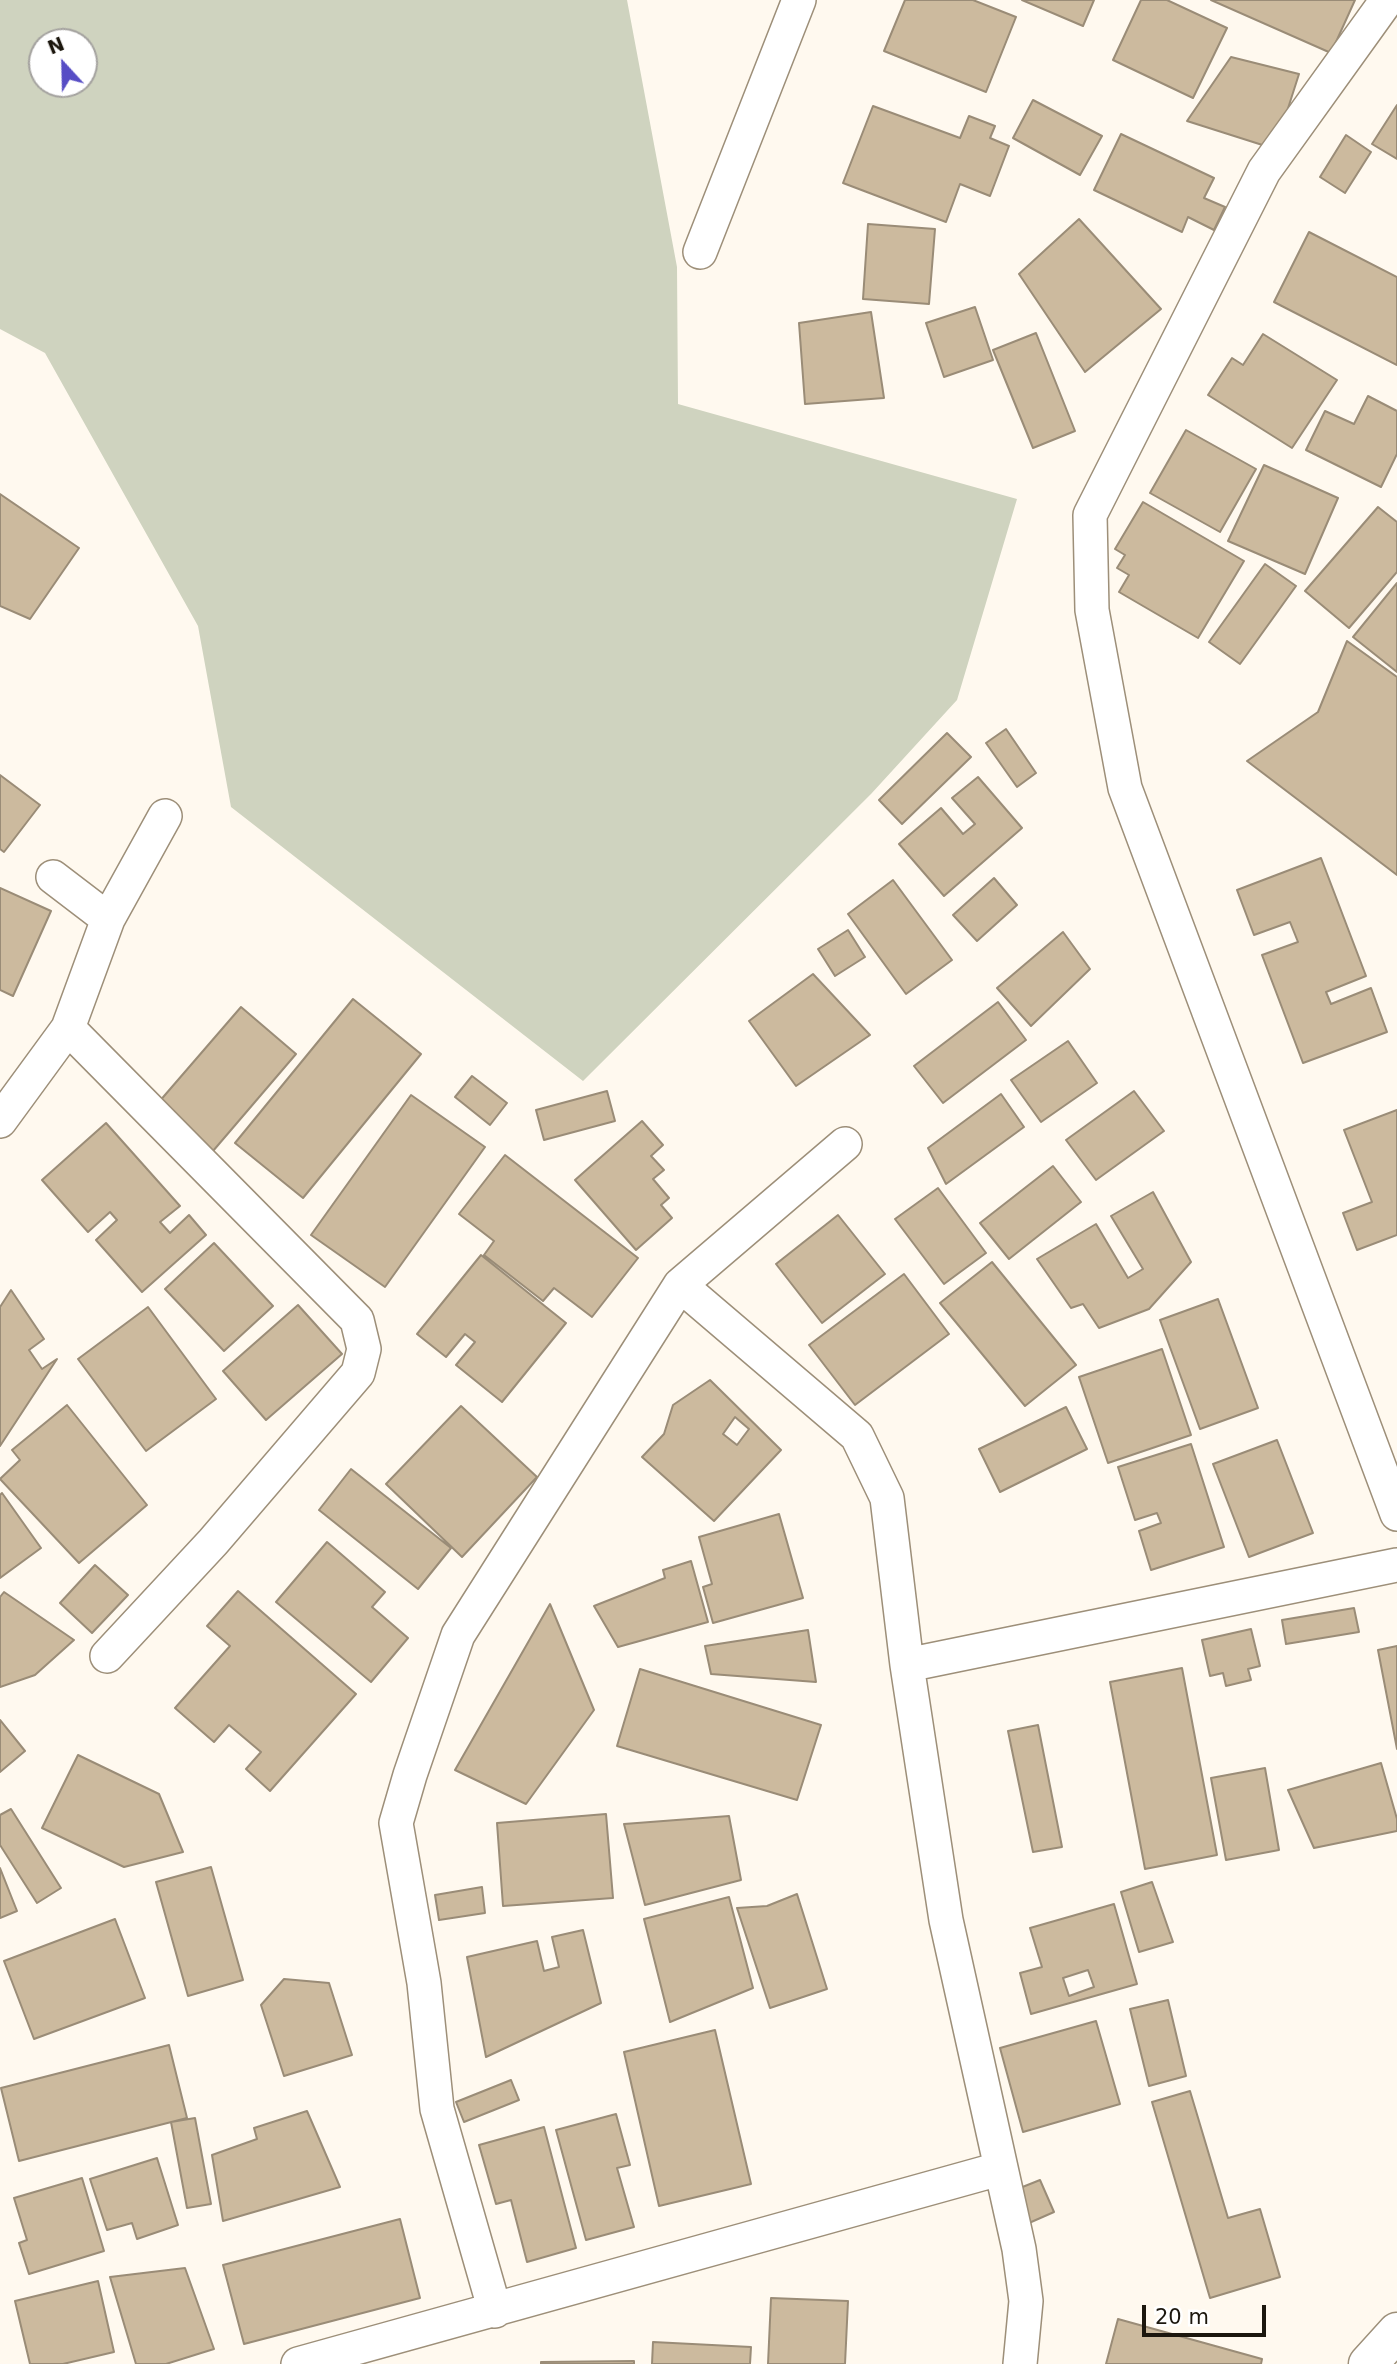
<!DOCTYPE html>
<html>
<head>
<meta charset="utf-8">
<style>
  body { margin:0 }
  #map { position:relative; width:1397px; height:2364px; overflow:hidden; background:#fff9ef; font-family:"DejaVu Sans",sans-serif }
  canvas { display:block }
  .north { position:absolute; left:28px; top:28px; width:70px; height:70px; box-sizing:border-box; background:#fff; border:2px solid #a4a29f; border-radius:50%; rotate:338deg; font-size:19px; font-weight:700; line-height:28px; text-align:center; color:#1c170e }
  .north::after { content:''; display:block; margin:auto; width:24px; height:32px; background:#574dc5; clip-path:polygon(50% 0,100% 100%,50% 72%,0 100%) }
  .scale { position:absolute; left:1142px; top:2305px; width:124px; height:32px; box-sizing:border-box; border:4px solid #1c170e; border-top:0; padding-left:9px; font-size:21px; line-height:24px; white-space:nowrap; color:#1c170e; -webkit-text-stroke:5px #fff; paint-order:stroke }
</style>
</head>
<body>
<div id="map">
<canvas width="1397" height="2364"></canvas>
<div class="north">N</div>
<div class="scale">20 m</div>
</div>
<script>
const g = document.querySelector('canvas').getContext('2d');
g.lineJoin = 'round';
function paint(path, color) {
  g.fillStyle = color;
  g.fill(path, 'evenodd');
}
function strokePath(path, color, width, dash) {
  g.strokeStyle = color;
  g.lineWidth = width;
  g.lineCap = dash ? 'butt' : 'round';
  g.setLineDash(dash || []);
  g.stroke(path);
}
const green = new Path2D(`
  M0 0H627L677 267 678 404 1017 499 957 700 871 794 583 1081 231 807 198 626 45 353 0 329ZM84 42V84H42V42Z`);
const building = new Path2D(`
  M905 0H973L1016 17 986 92 884 51Z
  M1022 0H1094L1083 26Z
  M1141 0H1167L1227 28 1193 98 1113 60Z
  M1211 0H1355L1331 53Z
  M1231 57 1299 74 1275 149 1187 121Z
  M1033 100 1102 136 1080 175 1013 138Z
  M1397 105V159L1372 144Z
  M873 106 960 138 969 116 995 126 990 138 1009 146 990 196 960 184 946 222 843 183Z
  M1121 134 1214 178 1204 198 1225 207 1214 230 1188 217 1182 232 1094 190Z
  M1346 135 1371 152 1345 193 1320 177Z
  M1079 219 1161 309 1085 372 1019 274Z
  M868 224 935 229 929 304 863 299Z
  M1309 232 1397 277V365L1274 302Z
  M975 307 993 360 944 377 926 323Z
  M871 312 884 398 805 404 799 323Z
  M1036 333 1075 431 1033 448 993 350Z
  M1263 334 1337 380 1292 448 1208 395 1232 358 1243 365Z
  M1368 396 1397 411V454L1381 487 1306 450 1325 411 1354 424Z
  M1186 430 1256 469 1220 532 1150 493Z
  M1264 465 1338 498 1305 574 1228 541Z
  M0 494 79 548 30 619 0 606Z
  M1143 502 1244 561 1198 638 1119 592 1129 575 1117 568 1125 555 1115 549Z
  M1378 507 1397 522V572L1349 628 1305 591Z
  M1265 564 1296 586 1240 664 1209 642Z
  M1397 583V672L1353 637Z
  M1347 641 1397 677V875L1247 761 1318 712Z
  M1006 729 1036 773 1017 787 986 743Z
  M947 733 971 757 902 824 879 800Z
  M0 775 40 805 4 852 0 849Z
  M978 777 1022 828 944 896 899 844 941 808 963 834 975 824 952 798Z
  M1321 858 1366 976 1326 992 1331 1004 1371 988 1387 1032 1303 1063 1262 955 1298 942 1290 922 1254 935 1237 890Z
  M994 878 1017 905 977 941 953 915Z
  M893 880 952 960 906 994 848 914Z
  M0 888 51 911 13 996 0 990Z
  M848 930 865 957 835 976 818 949Z
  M1063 932 1090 969 1031 1026 997 988Z
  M813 974 870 1035 796 1086 749 1021Z
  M353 999 421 1054 303 1198 235 1143Z
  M998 1002 1026 1040 943 1103 914 1066Z
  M241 1007 296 1054 207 1158 152 1110Z
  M1068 1041 1097 1083 1041 1122 1011 1080Z
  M472 1076 507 1103 490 1125 455 1097Z
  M607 1091 615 1121 544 1140 536 1110Z
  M1134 1091 1164 1131 1096 1180 1066 1140Z
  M1001 1094 1024 1127 946 1184 928 1148Z
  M411 1095 485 1147 385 1287 311 1235Z
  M1397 1110V1235L1357 1250 1343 1213 1372 1202 1344 1130Z
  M642 1121 663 1145 651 1156 664 1170 653 1179 669 1198 661 1205 672 1218 636 1250 575 1180Z
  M106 1123 180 1206 160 1222 170 1233 189 1215 206 1235 142 1292 96 1240 117 1220 110 1212 88 1232 42 1180Z
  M505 1155 638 1258 592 1317 554 1288 543 1301 484 1255 494 1241 459 1214Z
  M1053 1166 1081 1202 1009 1259 980 1223Z
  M938 1188 986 1253 944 1284 895 1219Z
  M1153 1192 1191 1262 1149 1309 1099 1328 1083 1304 1071 1308 1037 1259 1096 1224 1128 1278 1143 1269 1111 1216Z
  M838 1215 885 1274 822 1323 776 1264Z
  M214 1243 273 1306 224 1351 165 1289Z
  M481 1255 566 1323 502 1402 456 1365 475 1342 465 1334 446 1357 417 1334Z
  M992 1262 1076 1365 1025 1406 940 1303Z
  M904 1274 949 1334 855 1405 809 1345Z
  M11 1290 44 1339 29 1350 42 1369 57 1359 0 1446V1307Z
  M1218 1299 1258 1408 1200 1429 1160 1320Z
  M298 1305 342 1354 266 1420 223 1371Z
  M148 1307 216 1399 146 1451 78 1359Z
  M1162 1349 1191 1435 1108 1463 1079 1377Z
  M710 1380 781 1450 714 1521 642 1457 664 1434 673 1405ZM735 1417 749 1429 737 1445 723 1434Z
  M67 1405 147 1505 79 1563 0 1479 20 1460 12 1450Z
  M461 1406 537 1477 462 1557 386 1484Z
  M1066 1407 1087 1449 1000 1492 979 1449Z
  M1277 1440 1313 1533 1249 1557 1213 1464Z
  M1191 1444 1224 1547 1151 1570 1139 1531 1161 1523 1157 1513 1135 1520 1118 1467Z
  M351 1469 451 1548 418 1589 319 1510Z
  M2 1493 41 1548 0 1578V1495Z
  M779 1514 803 1598 713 1623 703 1587 712 1584 699 1537Z
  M327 1542 385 1592 372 1607 408 1638 371 1682 276 1602Z
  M691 1561 708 1622 618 1647 594 1606 665 1578 663 1570Z
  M95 1565 128 1595 92 1633 60 1603Z
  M238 1591 356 1694 270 1791 246 1769 261 1752 229 1725 214 1742 175 1708 230 1646 207 1626Z
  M4 1592 74 1640 35 1675 0 1687V1597Z
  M550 1604 594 1710 526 1804 455 1770Z
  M1354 1608 1359 1632 1286 1644 1282 1620Z
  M1251 1629 1260 1666 1248 1669 1251 1680 1226 1686 1223 1673 1210 1676 1202 1640Z
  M808 1630 816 1682 711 1674 705 1646Z
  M1397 1646V1749L1378 1650Z
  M1182 1668 1217 1855 1145 1869 1110 1682Z
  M640 1669 821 1725 797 1800 617 1746Z
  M0 1720 25 1751 0 1772Z
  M1038 1725 1062 1847 1033 1852 1008 1731Z
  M78 1755 159 1794 183 1852 124 1867 42 1828Z
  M1381 1763 1397 1819V1831L1314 1848 1288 1790Z
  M1265 1768 1279 1850 1226 1860 1211 1778Z
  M11 1809 61 1888 37 1903 0 1845V1815Z
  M606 1814 613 1898 503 1906 497 1823Z
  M729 1816 741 1880 645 1905 624 1824Z
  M211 1867 243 1980 188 1996 156 1882Z
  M0 1868 17 1911 0 1918Z
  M1152 1882 1173 1942 1139 1952 1121 1892Z
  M482 1887 485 1913 439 1920 435 1895Z
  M797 1894 827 1989 770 2008 737 1908 767 1906Z
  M729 1897 753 1988 670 2022 644 1919Z
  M1114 1904 1137 1984 1031 2014 1020 1973 1042 1967 1030 1928ZM1088 1970 1094 1987 1069 1996 1063 1978Z
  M115 1919 145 1998 34 2039 4 1961Z
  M583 1930 601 2003 486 2057 467 1957 537 1941 544 1971 559 1967 552 1937Z
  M284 1979 329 1983 352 2055 284 2076 261 2005Z
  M1168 2000 1186 2076 1149 2086 1130 2009Z
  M1096 2021 1120 2104 1023 2132 1000 2048Z
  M715 2030 751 2184 659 2206 624 2052Z
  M169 2045 187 2118 19 2161 1 2088Z
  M511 2080 519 2100 464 2122 456 2102Z
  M1190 2091 1228 2218 1260 2209 1280 2277 1210 2298 1152 2102Z
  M307 2111 340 2187 223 2221 212 2155 257 2139 254 2128Z
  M616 2114 630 2165 617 2168 634 2227 586 2240 556 2130Z
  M195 2118 211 2204 187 2208 171 2122Z
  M544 2127 576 2248 527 2262 511 2200 496 2204 479 2145Z
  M157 2158 178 2225 137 2239 132 2223 107 2230 90 2179Z
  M82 2178 104 2251 29 2274 19 2243 27 2240 14 2198Z
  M1040 2180 1054 2212 1029 2223 1015 2190Z
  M400 2219 420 2298 244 2344 223 2265Z
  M185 2268 214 2349 166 2364H136L110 2277Z
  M98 2281 114 2352 63 2364H30L15 2301Z
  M771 2298 848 2301 845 2364H768Z
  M1118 2319 1262 2359 1261 2364H1106Z
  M653 2342 751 2347 750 2364H652Z
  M634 2361V2364H541V2362Z`);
const minor = new Path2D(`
  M1387 0 1264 171 1090 515 1092 610 1125 788 1397 1514
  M700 252 799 0
  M53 877 108 919
  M68 1028 357 1320 364 1349 358 1373 213 1542 107 1656
  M0 1121 68 1028 108 919 165 816
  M680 1285 857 1436 887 1498 907 1665 946 1920 1019 2249 1026 2301 1020 2364
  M907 1665 1397 1565
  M495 2311 437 2109 424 1983 396 1823 410 1775 458 1635 680 1285 845 1144
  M298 2364 999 2169`);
const secondary = new Path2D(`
  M1368 2364 1397 2332`);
paint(green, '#cfd3bf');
paint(building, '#ccba9e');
strokePath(building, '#9a8c77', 2);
strokePath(minor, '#9d8f79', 36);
strokePath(secondary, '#9d8f79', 41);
strokePath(minor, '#fff', 33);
strokePath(secondary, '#fff', 38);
</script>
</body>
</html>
